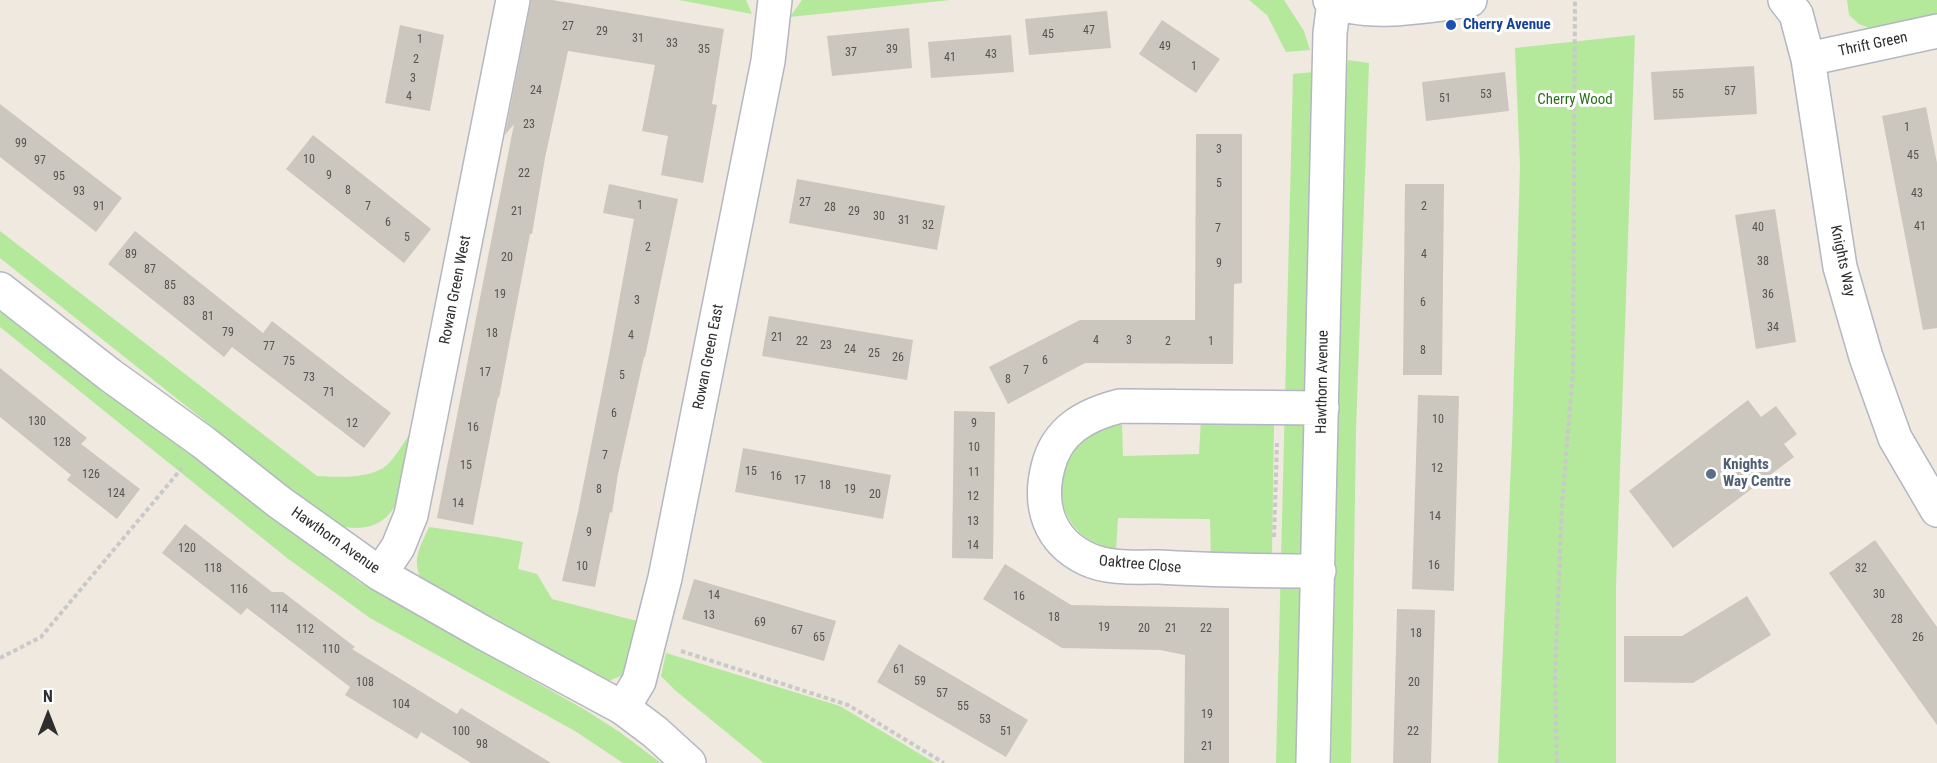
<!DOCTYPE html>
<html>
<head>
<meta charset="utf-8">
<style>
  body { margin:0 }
  #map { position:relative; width:1937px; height:763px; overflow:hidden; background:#efe9e0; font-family:"Roboto Condensed",sans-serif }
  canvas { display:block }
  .north { position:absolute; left:18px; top:685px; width:60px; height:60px; -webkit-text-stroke:4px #fff; paint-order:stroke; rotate:0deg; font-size:16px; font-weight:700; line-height:24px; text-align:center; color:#2e2e2e }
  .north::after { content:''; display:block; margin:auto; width:21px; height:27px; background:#2e2e2e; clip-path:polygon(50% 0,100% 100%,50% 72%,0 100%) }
</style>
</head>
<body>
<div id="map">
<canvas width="1937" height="763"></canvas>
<div class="north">N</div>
</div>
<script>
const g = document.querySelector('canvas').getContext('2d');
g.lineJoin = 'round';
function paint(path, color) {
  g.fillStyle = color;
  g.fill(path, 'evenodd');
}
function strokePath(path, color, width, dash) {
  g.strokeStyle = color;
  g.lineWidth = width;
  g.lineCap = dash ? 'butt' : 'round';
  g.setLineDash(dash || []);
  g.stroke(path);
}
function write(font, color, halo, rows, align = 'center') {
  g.font = font + ' "Roboto Condensed",sans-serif';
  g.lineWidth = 6;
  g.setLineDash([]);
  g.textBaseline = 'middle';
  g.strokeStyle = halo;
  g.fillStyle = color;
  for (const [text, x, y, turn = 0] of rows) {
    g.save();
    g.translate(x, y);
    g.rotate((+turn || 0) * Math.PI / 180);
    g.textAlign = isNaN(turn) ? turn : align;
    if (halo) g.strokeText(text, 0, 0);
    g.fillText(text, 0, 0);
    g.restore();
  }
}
const green = new Path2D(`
  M679 0H746L752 14Z
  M802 0H950L790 17Z
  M1249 0H1284L1304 31 1310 50 1286 52 1267 15Z
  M1847 0H1937V21L1872 29 1859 24 1849 15Z
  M1635 35 1616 586V763H1498L1512 441 1520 166 1515 48Z
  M1348 60 1369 63 1356 431 1351 763H1331L1345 84Z
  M1313 72V182L1297 763H1276L1293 74Z
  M0 231 317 476C338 477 364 479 383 468 393 462 402 445 409 435L414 436C407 482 400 542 336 525L0 258Z
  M0 300 359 582 587 711 621 733 661 763H623L575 731 370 618 287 558 0 327Z
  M1270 418 1274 426 1272 555 1211 560 1210 519 1118 518 1116 550C1030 533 1056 420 1122 425L1123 456 1199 454 1201 419Z
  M429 527 497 537 523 542 518 569 537 574 552 599 637 621 632 655 621 676 603 683 423 584C411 560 419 550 429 527Z
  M666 653 840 706 935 763H764L676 691 661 676Z`);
const building = new Path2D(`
  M531 0H552L724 29 712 104 717 105 703 183 661 175 668 136 642 131 655 65 568 51 545 158 532 234H530L499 398 498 397 473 525 437 518 514 124 505 135Z
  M1107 11 1111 48 1029 55 1025 19Z
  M1162 20 1220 59 1196 93 1139 54Z
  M400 25 444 35 430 111 385 103Z
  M909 28 912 68 832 76 827 36Z
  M1011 35 1014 72 931 78 928 42Z
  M1754 66 1757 114 1654 120 1651 72Z
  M1505 72 1509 111 1426 121 1422 82Z
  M0 104 122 198 96 232 0 157Z
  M1926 107 1937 163V328L1923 330 1882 116Z
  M1196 134H1242V283L1234 284 1233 364 1085 363 1008 404 989 367 1080 320H1195Z
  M313 135 431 229 404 263 286 169Z
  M797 179 945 206 937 250 789 223Z
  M609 184 678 199 645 357H644L618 474 612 513 610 512 595 587 562 581 578 512 610 350 634 219 603 213Z
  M1405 184H1444L1442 375H1403Z
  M1775 209 1796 342 1756 349 1735 215Z
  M135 231 263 333 272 321 391 413 364 448 232 347 224 357 108 264Z
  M769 316 913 340 907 380 762 356Z
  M0 368 87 438 81 444 140 489 117 519 67 480 71 475 0 417Z
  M1418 395 1459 396 1454 591 1412 589Z
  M1748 400 1761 417 1776 406 1797 434 1784 444 1794 457 1673 548 1629 491Z
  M954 411 995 412 993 559 952 558Z
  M743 448 891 475 883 519 735 492Z
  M185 524 272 592H283L355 647 352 649 457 714 461 708 551 763H471L421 732 417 739 345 695 350 687 247 608 241 615 162 553Z
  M1875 540 1937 627V725L1829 573Z
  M1005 564 1071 605 1229 608V763H1184L1185 655 1160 650 1062 648 983 599Z
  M694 579 836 621 824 661 682 619Z
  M1747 596 1771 635 1693 683 1624 682V636H1682Z
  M1397 609 1435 610 1431 763H1393Z
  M899 644 1028 720 1006 757 877 682Z`);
const path = new Path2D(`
  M1274 537 1277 443
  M681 651 848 705 944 763
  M0 658 41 637 182 468
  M1557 763 1555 677 1562 504 1573 372 1575 0`);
const minor = new Path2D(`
  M1330 0C1369 18 1429 5 1470 0
  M1785 0 1796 14 1808 59 1840 267 1866 357 1895 438 1937 510
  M1808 59 1937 31
  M0 289 110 375 203 442 279 502 380 574 482 632 623 708 655 732 689 763
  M1319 571C1265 571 1212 570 1159 567 1136 567 1108 569 1087 559 1049 541 1038 506 1048 467 1057 430 1085 415 1120 406L1322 408
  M380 574 398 547 411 515 513 0
  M623 708 639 681 665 578 768 61 775 0
  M1313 763 1330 33 1334 2`);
const markers = [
  [1451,25,6,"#1a4fb4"],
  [1711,474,6,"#5c6f8a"]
];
const numberNames = [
  ["27",568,27],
  ["47",1089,31],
  ["29",602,32],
  ["45",1048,35],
  ["31",638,39],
  ["1",420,40],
  ["33",672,44],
  ["49",1165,47],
  ["35",704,50],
  ["39",892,50],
  ["37",851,53],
  ["43",991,55],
  ["41",950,58],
  ["2",416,60],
  ["1",1194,67],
  ["3",413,79],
  ["24",536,91],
  ["57",1730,92],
  ["53",1486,95],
  ["55",1678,95],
  ["4",409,97],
  ["51",1445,99],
  ["23",529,125],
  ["1",1907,128],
  ["99",21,144],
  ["3",1219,150],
  ["45",1913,156],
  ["10",309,160],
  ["97",40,161],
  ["22",524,174],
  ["9",329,176],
  ["95",59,177],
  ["5",1219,184],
  ["8",348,191],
  ["93",79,192],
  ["43",1917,194],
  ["27",805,203],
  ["1",640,206],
  ["91",99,207],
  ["7",368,207],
  ["2",1424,207],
  ["28",830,208],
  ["21",517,212],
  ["29",854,212],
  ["30",879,217],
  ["31",904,221],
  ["6",388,223],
  ["32",928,226],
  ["41",1920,227],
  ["40",1758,228],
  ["7",1218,229],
  ["5",407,238],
  ["2",648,248],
  ["89",131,255],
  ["4",1424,255],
  ["20",507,258],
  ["38",1763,262],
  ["9",1219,264],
  ["87",150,270],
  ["85",170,286],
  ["19",500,295],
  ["36",1768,295],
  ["3",637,301],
  ["83",189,302],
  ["6",1423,303],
  ["81",208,317],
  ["34",1773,328],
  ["79",228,333],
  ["18",492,334],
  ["4",631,336],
  ["21",777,338],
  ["4",1096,341],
  ["3",1129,341],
  ["22",802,342],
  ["2",1168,342],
  ["1",1211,342],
  ["23",826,346],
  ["77",269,347],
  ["24",850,350],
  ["8",1423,351],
  ["25",874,354],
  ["26",898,358],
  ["6",1045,361],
  ["75",289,362],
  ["7",1026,371],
  ["17",485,373],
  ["5",622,376],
  ["73",309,378],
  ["8",1008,380],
  ["71",329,393],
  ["6",614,414],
  ["10",1438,420],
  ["130",37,422],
  ["12",352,424],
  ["9",974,424],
  ["16",473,428],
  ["128",62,443],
  ["10",974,448],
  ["7",605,456],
  ["15",466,466],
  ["12",1437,469],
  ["15",751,472],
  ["11",974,473],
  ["126",91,475],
  ["16",776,477],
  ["17",800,481],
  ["18",825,486],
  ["8",599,490],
  ["19",850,490],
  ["124",116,494],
  ["20",875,495],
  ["12",973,497],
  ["14",458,504],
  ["14",1435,517],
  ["13",973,522],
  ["9",589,533],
  ["14",973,546],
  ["120",187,549],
  ["16",1434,566],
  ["10",582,567],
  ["118",213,569],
  ["32",1861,569],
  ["116",239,590],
  ["30",1879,595],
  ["14",714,596],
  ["16",1019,597],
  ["114",279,610],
  ["13",709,616],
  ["18",1054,618],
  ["28",1897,620],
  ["69",760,623],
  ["19",1104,628],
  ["20",1144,629],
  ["21",1171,629],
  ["22",1206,629],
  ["112",305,630],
  ["67",797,631],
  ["18",1416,634],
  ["65",819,638],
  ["26",1918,638],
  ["110",331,650],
  ["61",899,670],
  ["59",920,682],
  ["108",365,683],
  ["20",1414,683],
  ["57",942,694],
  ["104",401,705],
  ["55",963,707],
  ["19",1207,715],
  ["53",985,720],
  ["100",461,732],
  ["51",1006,732],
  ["22",1413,732],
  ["98",482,745],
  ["21",1207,747]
];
const transitNames = [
  ["Cherry Avenue",1463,25]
];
const streetNames = [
  ["Thrift Green",1873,45,-12],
  ["Knights Way",1842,261,78],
  ["Rowan Green West",456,290,-79],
  ["Rowan Green East",709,357,-79],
  ["Hawthorn Avenue",1323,382,-89],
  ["Hawthorn Avenue",335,541,35],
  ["Oaktree Close",1140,565,5]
];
const parkNames = [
  ["Cherry Wood",1575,100]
];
const serviceNames = [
  ["Knights",1723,465],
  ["Way Centre",1723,482]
];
paint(green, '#b4e89b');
paint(building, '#cbc7be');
strokePath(minor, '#b4b6c1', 36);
strokePath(path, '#c9c9c9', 4, [4.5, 3]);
strokePath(minor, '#fff', 33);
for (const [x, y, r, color] of markers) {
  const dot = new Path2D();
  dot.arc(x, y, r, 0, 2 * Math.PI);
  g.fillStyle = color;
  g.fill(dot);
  strokePath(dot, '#fff', 2);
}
write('12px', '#555452', null, numberNames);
write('bold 15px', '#164399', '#fff', transitNames, 'left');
write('15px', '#2e2e2e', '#fff', streetNames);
write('15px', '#297117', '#fff', parkNames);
write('bold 15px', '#4e5e75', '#fff', serviceNames, 'left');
</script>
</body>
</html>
